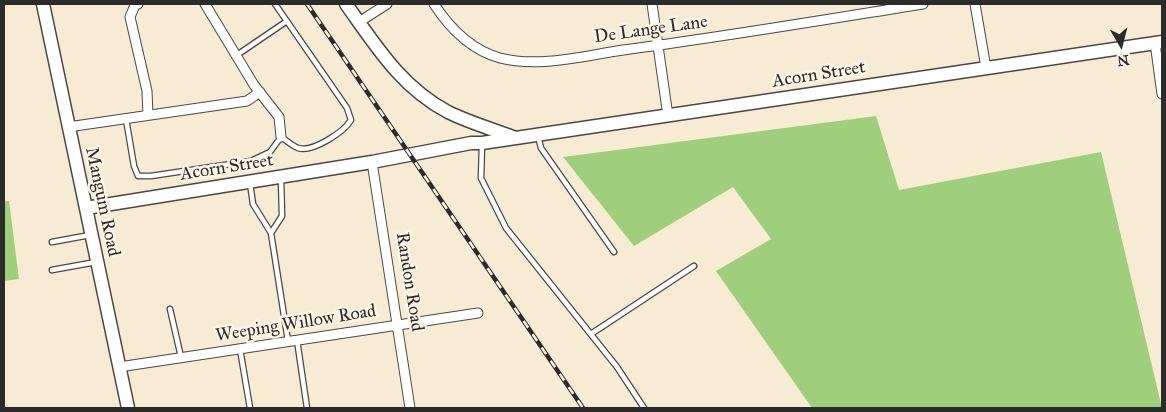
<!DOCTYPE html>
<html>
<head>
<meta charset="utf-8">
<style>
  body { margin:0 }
  #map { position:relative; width:1166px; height:412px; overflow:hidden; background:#f7ebd3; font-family:"IM FELL Great Primer",serif }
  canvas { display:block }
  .frame { position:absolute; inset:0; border:5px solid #2b2b2b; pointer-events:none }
  .north { position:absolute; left:1096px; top:20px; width:50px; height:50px; -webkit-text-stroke:4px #fcf5e5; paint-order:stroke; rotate:172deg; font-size:14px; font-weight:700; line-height:20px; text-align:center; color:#2b2b2b }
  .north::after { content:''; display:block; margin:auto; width:18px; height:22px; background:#2b2b2b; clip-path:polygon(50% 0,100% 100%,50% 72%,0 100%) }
</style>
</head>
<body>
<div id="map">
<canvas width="1166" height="412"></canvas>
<div class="frame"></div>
<div class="north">N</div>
</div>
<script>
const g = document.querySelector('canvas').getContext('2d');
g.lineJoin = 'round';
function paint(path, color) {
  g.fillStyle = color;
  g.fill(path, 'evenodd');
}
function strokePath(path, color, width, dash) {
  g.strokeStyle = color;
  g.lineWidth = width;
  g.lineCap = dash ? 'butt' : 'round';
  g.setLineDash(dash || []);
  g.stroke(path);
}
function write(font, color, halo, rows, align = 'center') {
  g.font = font + ' "IM FELL Great Primer",serif';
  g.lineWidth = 5;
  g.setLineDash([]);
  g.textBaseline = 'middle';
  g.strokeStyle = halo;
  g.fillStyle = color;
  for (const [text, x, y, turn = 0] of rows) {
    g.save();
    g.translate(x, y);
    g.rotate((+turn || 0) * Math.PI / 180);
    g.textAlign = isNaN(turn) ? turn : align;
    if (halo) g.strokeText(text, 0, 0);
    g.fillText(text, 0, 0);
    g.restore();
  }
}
const green = new Path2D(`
  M876 116 899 190 1101 152 1162 408H812L716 271 771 239 733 187 634 246 563 157Z
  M4 201H9L19 279 4 281Z`);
const lane = new Path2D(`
  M237 55 287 21
  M126 119 134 166 138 176H151L251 161 270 152 281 137C286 140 292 146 298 148 312 153 344 132 351 120L347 108 275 4
  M538 136 541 148 614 252
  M482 145 481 178 506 228 617 367 644 408
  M250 183 253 204 271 233 288 341
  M271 233 282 216 281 178
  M52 242 90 235
  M52 270 96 262
  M170 309 181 357
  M591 334 694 266
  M297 340 307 408
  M240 349 250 408`);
const street = new Path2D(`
  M138 4 135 5 130 17 147 91 148 115
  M205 4 254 85 279 117 281 137
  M434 4C449 27 471 50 500 58 539 68 583 56 623 50 723 37 823 20 923 4
  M652 4 668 116
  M975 4 986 68
  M359 22 387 4
  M1155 43 1162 94
  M68 127 247 101 260 92
  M372 162 410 408
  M119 367 478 313`);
const secondary = new Path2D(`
  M43 4 128 408
  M346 4C376 46 401 87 448 112 468 122 492 129 513 137
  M86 208 372 162 471 143H482L1162 42`);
const rail = new Path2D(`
  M307 4 583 408`);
const streetNames = [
  ["De Lange Lane",651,30,-8],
  ["Acorn Street",819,75,-9],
  ["Acorn Street",227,168,-9],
  ["Mangum Road",102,202,78],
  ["Randon Road",409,282,81],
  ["Weeping Willow Road",296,324,-9]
];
paint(green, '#9fcf7d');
strokePath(lane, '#4a4844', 7);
strokePath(street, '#4a4844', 11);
strokePath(secondary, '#4a4844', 15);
strokePath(lane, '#fff', 4.5);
strokePath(street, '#fff', 9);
strokePath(secondary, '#fff', 12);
strokePath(rail, '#2b2b2b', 4.5);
strokePath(rail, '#fcf5e5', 2.5, [8]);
write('18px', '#2b2b2b', '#fcf5e5', streetNames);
</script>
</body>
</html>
